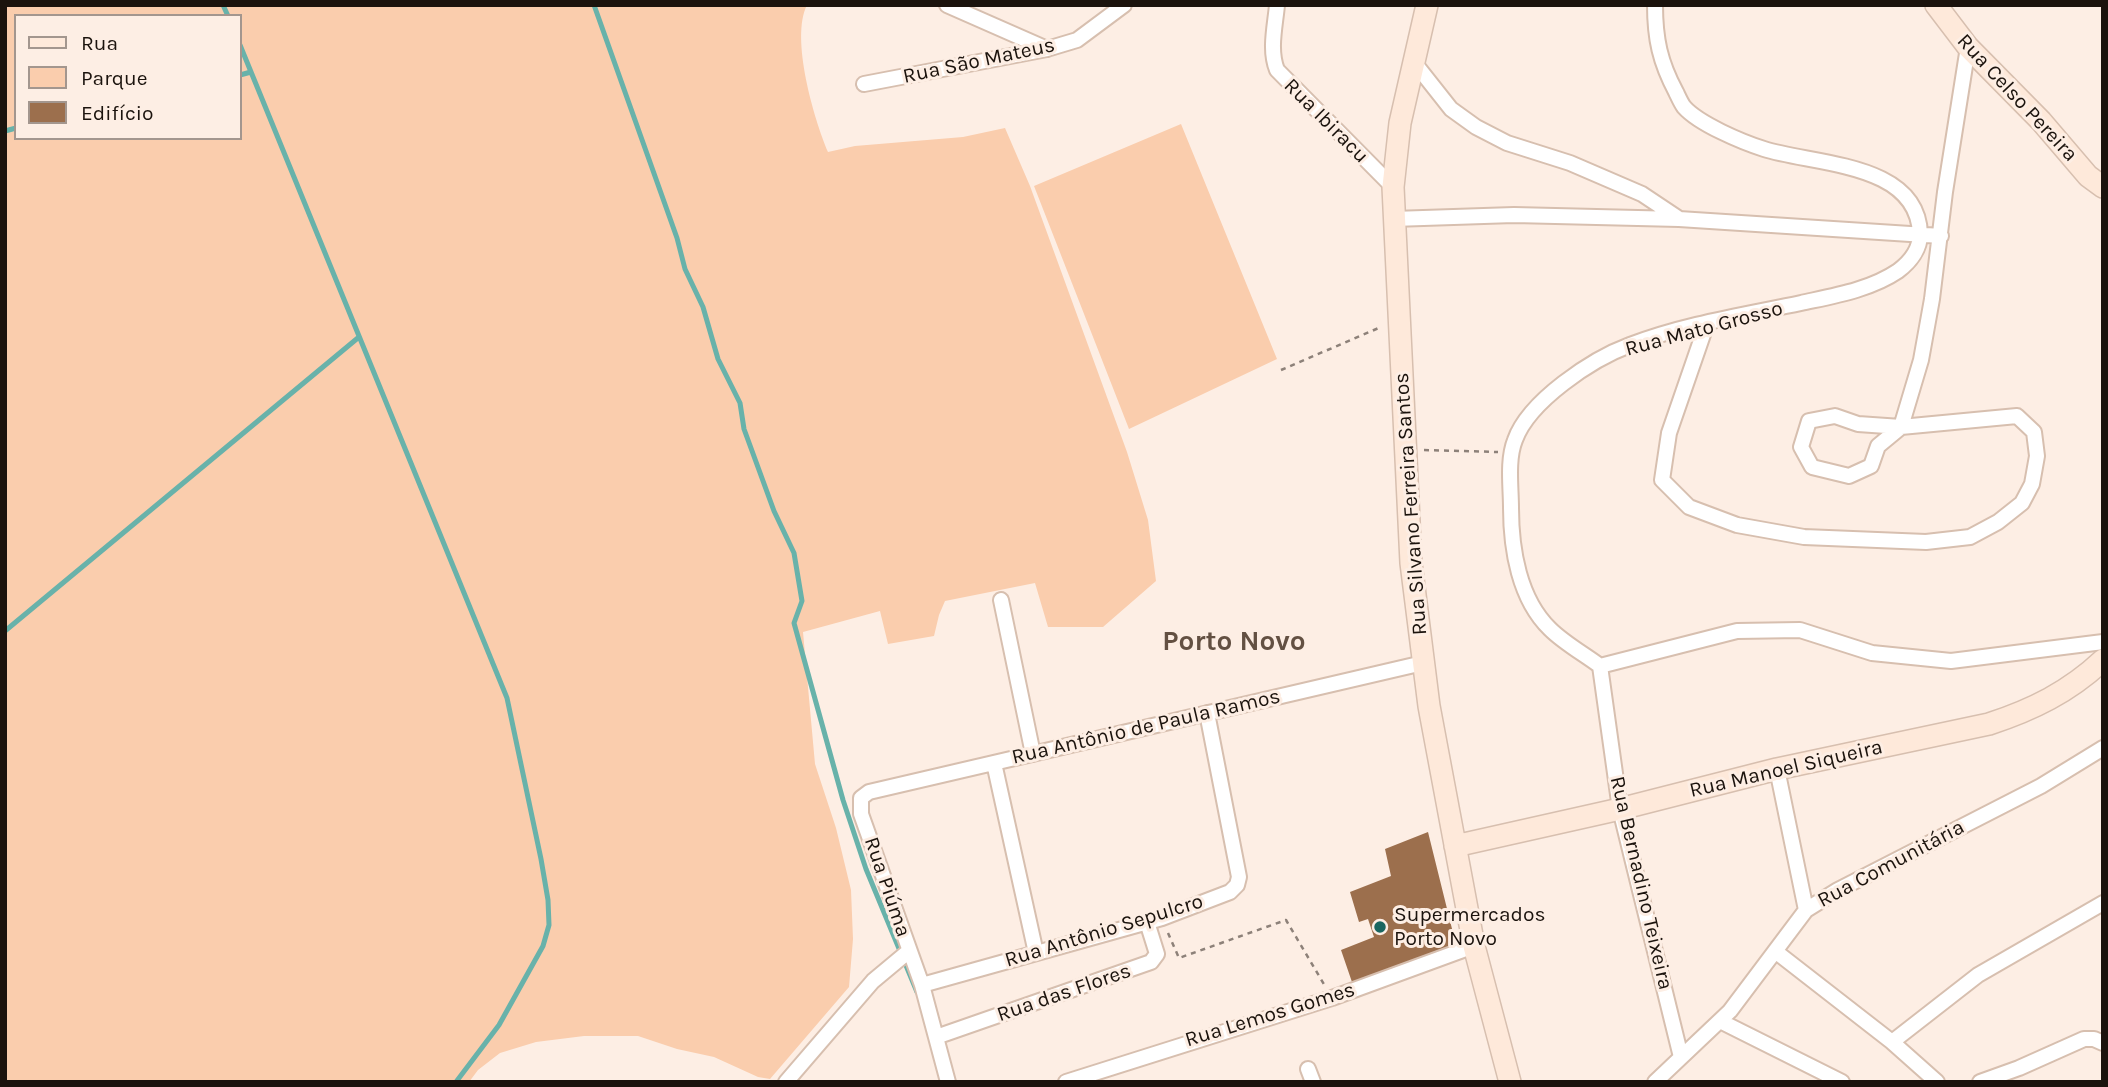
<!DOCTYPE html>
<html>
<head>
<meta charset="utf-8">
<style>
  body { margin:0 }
  #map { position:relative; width:2108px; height:1087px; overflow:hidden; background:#fdeee4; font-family:Karla,sans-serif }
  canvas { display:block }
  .frame { position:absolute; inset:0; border:7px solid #1b130d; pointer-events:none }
  .legend { position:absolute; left:14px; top:14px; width:228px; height:126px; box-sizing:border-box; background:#fdeee4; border:2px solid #a3968e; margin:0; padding:9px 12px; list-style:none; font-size:21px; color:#1b130d }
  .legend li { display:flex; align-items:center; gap:14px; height:35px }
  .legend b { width:35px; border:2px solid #a3968e }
</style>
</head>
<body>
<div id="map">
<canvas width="2108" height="1087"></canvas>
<div class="frame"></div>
<ul class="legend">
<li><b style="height:9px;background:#fee9da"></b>Rua</li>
<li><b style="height:19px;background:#facdad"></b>Parque</li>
<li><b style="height:19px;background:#9c6f4d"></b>Edifício</li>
</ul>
</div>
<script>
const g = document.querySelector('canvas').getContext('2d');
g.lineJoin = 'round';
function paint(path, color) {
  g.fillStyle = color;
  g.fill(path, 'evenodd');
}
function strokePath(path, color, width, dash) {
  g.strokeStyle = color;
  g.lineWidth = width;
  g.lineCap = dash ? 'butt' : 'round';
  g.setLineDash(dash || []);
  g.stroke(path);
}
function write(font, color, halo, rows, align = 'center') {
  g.font = font + ' Karla,sans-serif';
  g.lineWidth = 6;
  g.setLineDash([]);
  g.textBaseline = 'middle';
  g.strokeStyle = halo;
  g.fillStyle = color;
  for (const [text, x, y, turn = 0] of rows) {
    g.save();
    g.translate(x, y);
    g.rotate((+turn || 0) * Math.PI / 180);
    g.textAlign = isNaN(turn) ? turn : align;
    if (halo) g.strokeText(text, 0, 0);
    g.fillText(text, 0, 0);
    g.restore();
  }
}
const green = new Path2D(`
  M5 5H807C790 38 814 119 828 152L855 146 963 137 1005 128 1030 186 1127 452 1148 520 1156 581 1103 627H1048L1035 583 945 601 939 615 934 636 888 644 880 611 803 632 815 764 836 828 851 890 853 939 849 987 770 1079 758 1077 714 1057 677 1049 638 1036H584L536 1042 500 1053 478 1070 469 1082H5ZM16 16H240V138H16Z
  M1181 124 1277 359 1129 429 1034 186Z`);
const stream = new Path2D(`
  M223 5 228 16
  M594 5 677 238 685 269 703 307 718 359 740 403 744 429 774 511 794 553 802 601 794 623 843 800 866 869 917 992
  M240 45 507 698 541 859 548 900 549 925 543 946 499 1025 456 1082
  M240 75 251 72
  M5 131 16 128
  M5 631 359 337`);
const building = new Path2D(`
  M1428 832 1456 945 1353 985 1341 950 1374 937 1368 919 1359 922 1350 892 1391 876 1385 849Z`);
const path = new Path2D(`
  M1281 370 1381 327
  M1424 450 1498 452
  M1168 933 1179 958 1286 920 1325 986`);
const street = new Path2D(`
  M947 5 1047 49
  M1277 5C1275 27 1269 50 1277 70L1393 187
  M1655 5C1655 39 1660 62 1676 92 1678 96 1681 103 1684 107 1699 124 1742 142 1764 149 1814 165 1918 162 1920 234 1920 249 1910 262 1898 271 1870 290 1833 296 1801 303 1744 315 1685 324 1630 345 1592 359 1529 401 1515 440 1507 460 1511 487 1511 508 1511 549 1519 599 1550 629 1564 643 1584 654 1600 666L1737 631 1800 630 1872 653 1951 661 2103 642
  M1413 61 1451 109 1476 127 1507 143 1570 163 1642 194 1678 218
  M864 84 1047 49 1077 40 1124 5
  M1393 219 1514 215 1679 219 1941 236
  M1707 323 1669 433 1662 480 1689 507 1737 525 1804 537 1926 542 1970 537 1998 522 2022 503 2032 484 2037 456 2034 432 2017 416 1901 427 1858 424 1835 416 1809 421 1801 447 1812 467 1849 476 1871 466 1878 446 1901 427
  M1901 427 1921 360 1932 299 1945 192 1968 47
  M1001 600 1033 754
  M1600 666 1620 809 1681 1057
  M994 763 1036 953
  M1777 769 1806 910
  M1775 951 1892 1042 1937 1082
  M922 985 1162 918 1230 892 1237 885 1239 877 1207 713
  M1720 1021 1842 1082
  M936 1037 1151 962 1157 954 1147 922
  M1892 1042 1978 975 2103 903
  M1308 1069 1313 1082
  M786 1082 873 981 909 951
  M948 1082 922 985 861 814V798L869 792 1423 663
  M1066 1082 1332 998 1474 946
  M1655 1082 1730 1011 1806 910 1838 890 2041 786 2103 748
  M1980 1082 2019 1068 2084 1039H2094L2103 1043`);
const secondary = new Path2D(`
  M1427 5 1400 123 1393 187 1411 563 1429 706 1474 946 1510 1082
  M1936 5 1968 47 2041 121 2088 176 2103 187
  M1455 846 1620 809 1777 769 1989 724C2032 710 2069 692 2103 660`);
const markers = [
  [1380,927,7,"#1a6660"]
];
const streetNames = [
  ["Rua São Mateus",979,61,-12],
  ["Rua Celso Pereira",2017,98,47],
  ["Rua Ibiracu",1326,121,45],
  ["Rua Mato Grosso",1704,329,-15],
  ["Rua Silvano Ferreira Santos",1411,504,-94],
  ["Rua Antônio de Paula Ramos",1146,727,-13],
  ["Rua Manoel Siqueira",1786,769,-13],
  ["Rua Comunitária",1891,864,-28],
  ["Rua Bernadino Teixeira",1641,883,77],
  ["Rua Piúma",887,887,71],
  ["Rua Antônio Sepulcro",1104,931,-17],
  ["Rua das Flores",1064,993,-19],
  ["Rua Lemos Gomes",1270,1015,-17]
];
const poiNames = [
  ["Supermercados",1394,915],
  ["Porto Novo",1394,939]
];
const districtNames = [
  ["Porto Novo",1234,642]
];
paint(green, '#facdad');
strokePath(stream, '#68b2aa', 5);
paint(building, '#9c6f4d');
strokePath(street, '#d7bfaf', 18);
strokePath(secondary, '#d7bfaf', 24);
strokePath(path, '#8d8179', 2.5, [5, 5]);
strokePath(street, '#fff', 14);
strokePath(secondary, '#fee9da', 21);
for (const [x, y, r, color] of markers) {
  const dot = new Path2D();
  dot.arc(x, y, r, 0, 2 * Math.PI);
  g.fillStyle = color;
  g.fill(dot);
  strokePath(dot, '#fdeee4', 2.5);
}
write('21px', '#1b130d', '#fdeee4', streetNames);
write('21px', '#1b130d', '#fdeee4', poiNames, 'left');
write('bold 28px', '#635042', '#fdeee4', districtNames);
</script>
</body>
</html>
